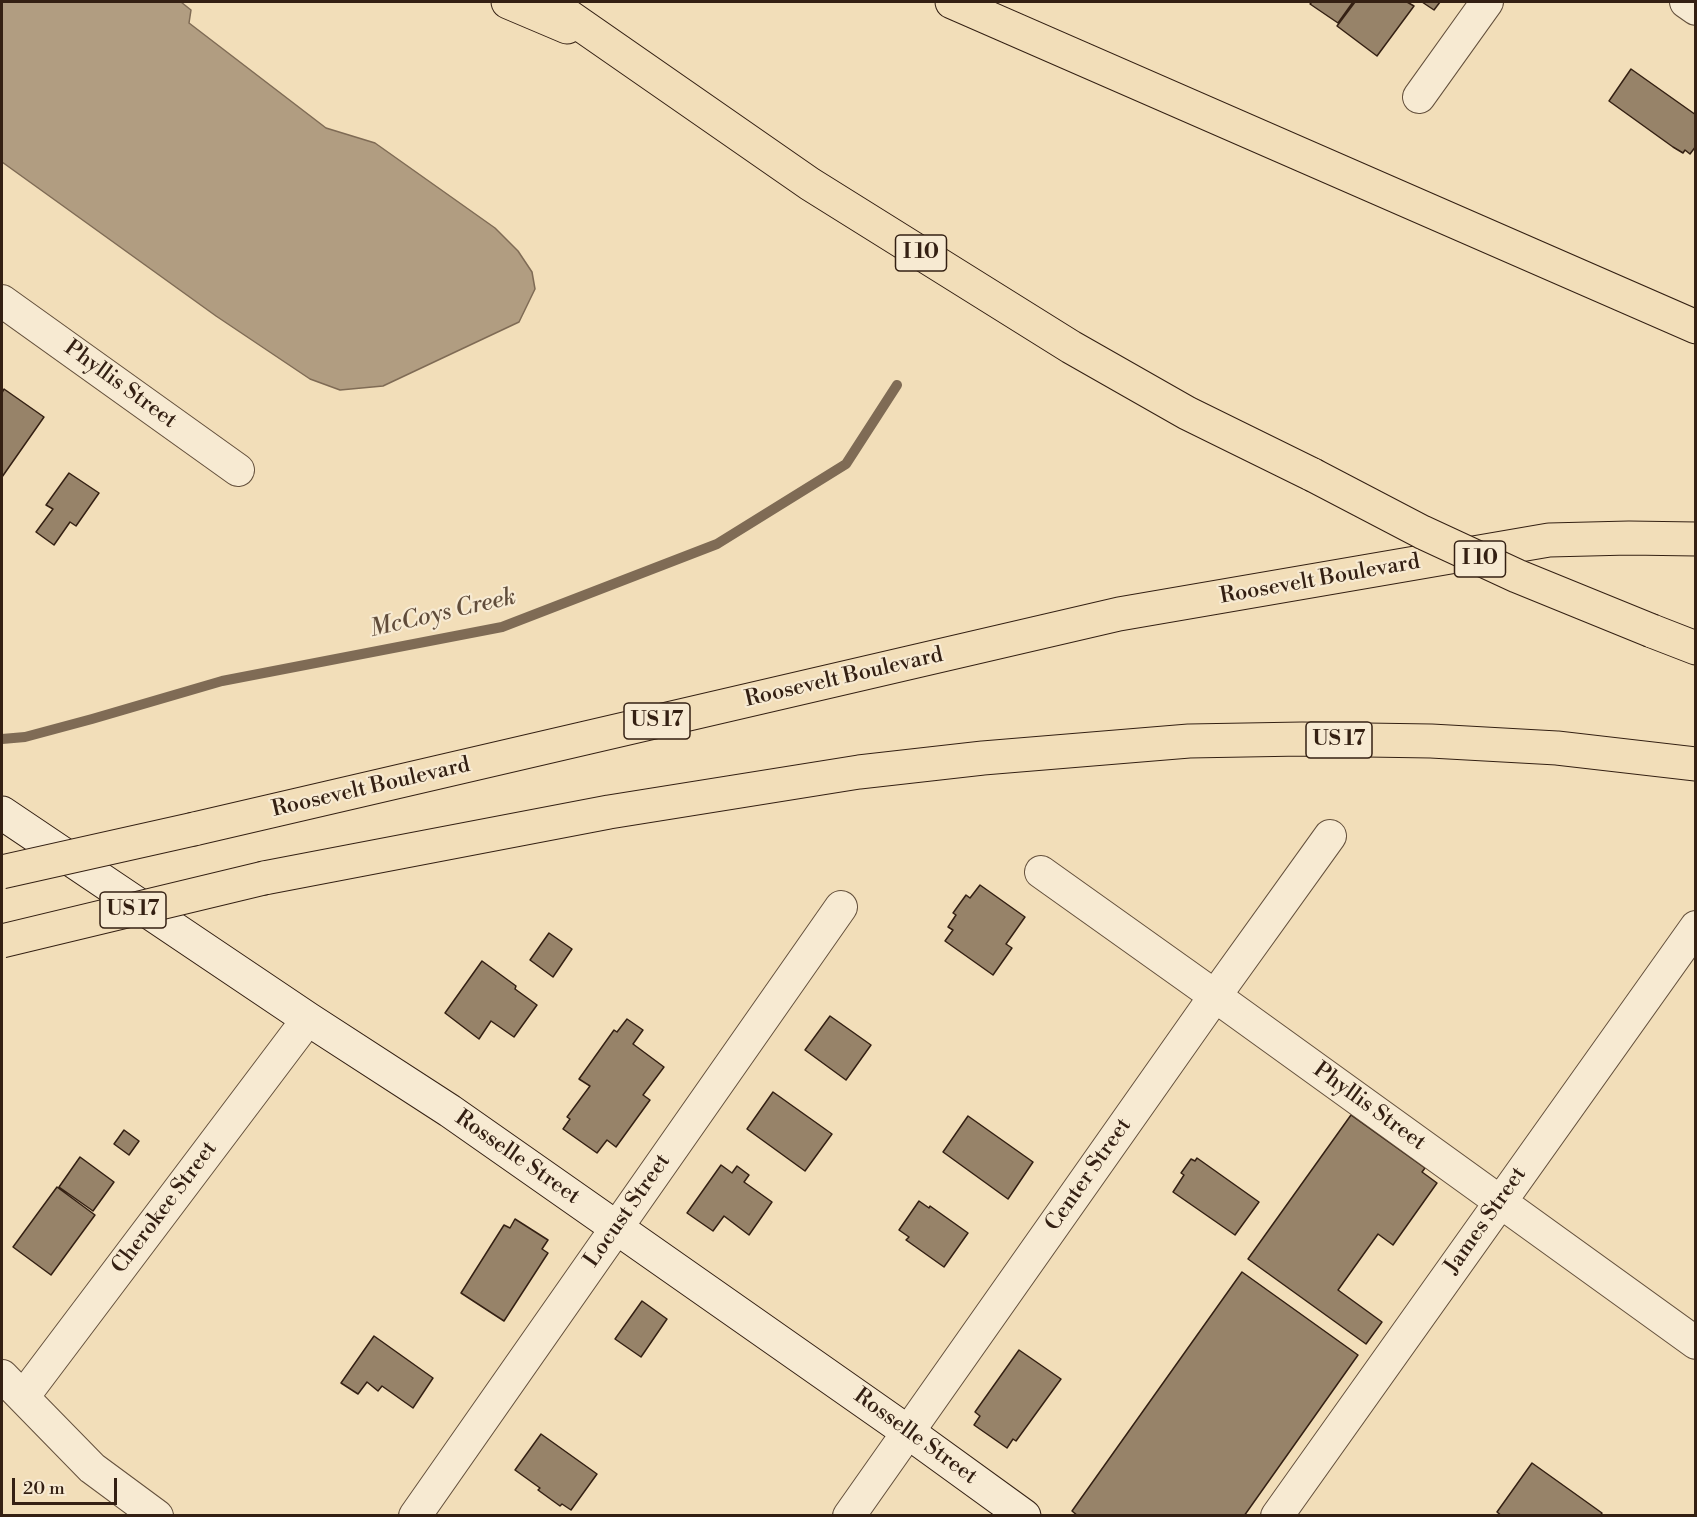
<!DOCTYPE html>
<html>
<head>
<meta charset="utf-8">
<style>
  body { margin:0 }
  #map { position:relative; width:1697px; height:1517px; overflow:hidden; background:#f2deb9; font-family:"Libre Bodoni",serif }
  canvas { display:block }
  .frame { position:absolute; inset:0; border:3px solid #342013; pointer-events:none }
  .scale { position:absolute; left:12px; top:1478px; width:105px; height:27px; box-sizing:border-box; border:3px solid #342013; border-top:0; padding-left:8px; font-size:18px; line-height:21px; white-space:nowrap; color:#342013; -webkit-text-stroke:4px #f7ead2; paint-order:stroke }
</style>
</head>
<body>
<div id="map">
<canvas width="1697" height="1517"></canvas>
<div class="frame"></div>
<div class="scale">20 m</div>
</div>
<script>
const g = document.querySelector('canvas').getContext('2d');
g.lineJoin = 'round';
function paint(path, color) {
  g.fillStyle = color;
  g.fill(path, 'evenodd');
}
function strokePath(path, color, width, dash) {
  g.strokeStyle = color;
  g.lineWidth = width;
  g.lineCap = dash ? 'butt' : 'round';
  g.setLineDash(dash || []);
  g.stroke(path);
}
function write(font, color, halo, rows, align = 'center') {
  g.font = font + ' "Libre Bodoni",serif';
  g.lineWidth = 4.5;
  g.setLineDash([]);
  g.textBaseline = 'middle';
  g.strokeStyle = halo;
  g.fillStyle = color;
  for (const [text, x, y, turn = 0] of rows) {
    g.save();
    g.translate(x, y);
    g.rotate((+turn || 0) * Math.PI / 180);
    g.textAlign = isNaN(turn) ? turn : align;
    if (halo) g.strokeText(text, 0, 0);
    g.fillText(text, 0, 0);
    g.restore();
  }
}
const water = new Path2D(`
  M2 2H181L191 10 189 23 326 128 375 143 495 228 518 251 532 272 535 289 519 322 383 386 340 390 310 379 216 316 2 162Z`);
const stream = new Path2D(`
  M2 739 25 737 92 719 222 681 502 627 717 544 846 464 897 385`);
const building = new Path2D(`
  M1312 2H1353L1338 23 1310 4Z
  M1355 2H1407L1414 6 1377 56 1337 26Z
  M1422 2H1440L1434 10Z
  M1631 69 1696 115V146L1690 154 1685 150 1683 153 1673 147 1609 101Z
  M4 389 44 417 2 477V393Z
  M69 473 99 493 76 526 70 522 54 545 36 532 53 509 46 505Z
  M980 885 1025 917 1006 944 1012 948 993 975 945 941 953 930 948 927 956 915 953 913 966 895 970 898Z
  M549 933 572 949 553 977 530 960Z
  M482 961 516 986 515 989 537 1005 514 1037 491 1021 479 1039 445 1013Z
  M830 1016 871 1045 846 1080 805 1050Z
  M627 1019 643 1030 633 1044 664 1067 643 1095 650 1100 616 1147 607 1140 597 1153 563 1129 570 1119 567 1117 590 1086 579 1079 614 1030 617 1032Z
  M773 1092 832 1134 805 1171 747 1129Z
  M1351 1115 1425 1168 1422 1172 1437 1183 1393 1245 1378 1234 1338 1290 1382 1322 1366 1344 1248 1259Z
  M968 1116 1033 1162 1008 1199 943 1152Z
  M124 1130 139 1141 129 1155 114 1144Z
  M80 1157 114 1182 93 1211 59 1187Z
  M1197 1158 1259 1202 1235 1235 1173 1192 1184 1175 1181 1173 1191 1159 1195 1161Z
  M721 1165 732 1173 737 1166 749 1175 744 1182 772 1202 749 1235 724 1216 713 1231 687 1213Z
  M57 1187 95 1215 51 1275 13 1247Z
  M919 1201 929 1208 930 1206 968 1233 944 1267 906 1240 909 1237 899 1230Z
  M515 1219 548 1240 542 1249 548 1253 504 1321 461 1293 504 1225 510 1228Z
  M1242 1272 1358 1355 1244 1516H1078L1072 1511Z
  M642 1301 667 1319 641 1357 615 1339Z
  M374 1336 433 1378 413 1408 382 1386 378 1391 367 1382 358 1394 341 1383Z
  M1019 1350 1061 1379 1016 1441 1013 1439 1007 1448 974 1425 980 1416 975 1412Z
  M541 1434 597 1474 571 1510 562 1504 560 1506 538 1490 540 1488 515 1470Z
  M1532 1463 1602 1513 1600 1516H1502L1497 1512Z`);
const street = new Path2D(`
  M1686 2 1696 9
  M1419 97 1487 2
  M2 301 238 470
  M1041 872 1215 996 1696 1343
  M2 1376 92 1468 157 1516
  M23 1397 308 1019
  M415 1516 841 907
  M849 1516 1215 996 1330 836
  M1277 1516 1696 927`);
const secondary = new Path2D(`
  M2 813 308 1019 450 1111 908 1432 1024 1516`);
const highway = new Path2D(`
  M508 2 567 27
  M548 2 810 184 1071 347 1187 413 1313 475
  M952 2 1696 327
  M1652 631 1696 648
  M194 829 1119 614 1549 540 1629 538 1696 539
  M264 878 609 812 859 772 983 758 1189 741 1302 739 1431 741 1557 748 1696 764`);
const highwayBridge = new Path2D(`
  M1313 475 1422 532 1517 576 1652 631
  M2 872 194 829
  M2 941 264 878`);
const shields = [
  [921,253,51],
  [1480,559,51],
  [657,721,66],
  [1339,740,66],
  [133,910,66]
];
const shieldNames = [
  ["I 10",921,253],
  ["I 10",1480,559],
  ["US 17",657,721],
  ["US 17",1339,740],
  ["US 17",133,910]
];
const streetNames = [
  ["Phyllis Street",120,385,36],
  ["Roosevelt Boulevard",1320,580,-10],
  ["Roosevelt Boulevard",844,678,-13],
  ["Roosevelt Boulevard",371,788,-13],
  ["Phyllis Street",1369,1107,36],
  ["Rosselle Street",517,1158,35],
  ["Center Street",1089,1175,-55],
  ["Cherokee Street",165,1208,-53],
  ["Locust Street",628,1211,-55],
  ["James Street",1486,1221,-55],
  ["Rosselle Street",915,1437,36]
];
const waterNames = [
  ["McCoys Creek",443,614,-13]
];
paint(water, '#b19d81');
strokePath(water, '#7f6b55', 1.5);
strokePath(stream, '#7f6b55', 10);
paint(building, '#978369');
strokePath(building, '#342013', 1.5);
strokePath(street, '#64503c', 34);
strokePath(secondary, '#342013', 35);
strokePath(highway, '#342013', 35);
strokePath(street, '#f7ead2', 32);
strokePath(secondary, '#f7ead2', 33);
strokePath(highway, '#f2deb9', 33);
strokePath(highwayBridge, '#342013', 35, []);
strokePath(highwayBridge, '#f2deb9', 33);
for (const [x, y, w] of shields) {
  const box = new Path2D();
  box.roundRect(x - w / 2, y - 18, w, 36, 4.5);
  g.fillStyle = '#f7ead2';
  g.fill(box);
  strokePath(box, '#342013', 1.5);
}
write('bold 21px', '#342013', null, shieldNames);
write('22px', '#342013', '#f7ead2', streetNames);
write('italic 24px', '#604c3a', '#f7ead2', waterNames);
</script>
</body>
</html>
